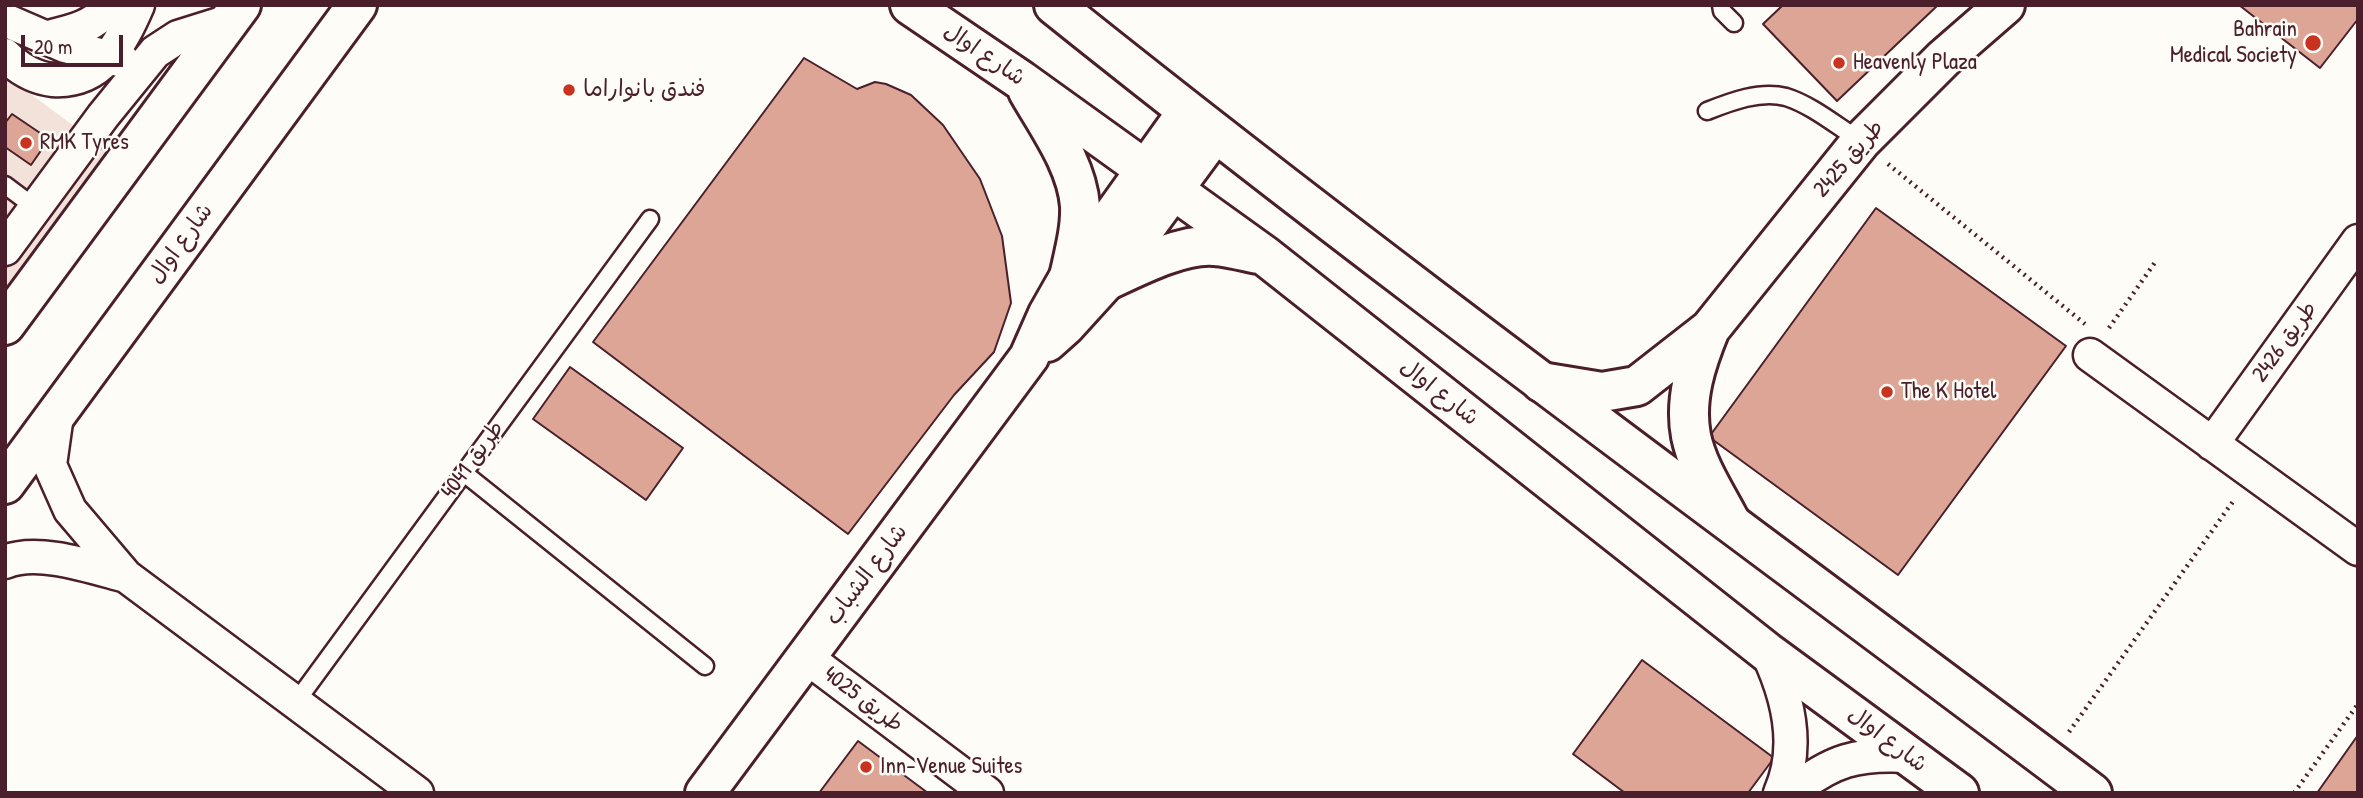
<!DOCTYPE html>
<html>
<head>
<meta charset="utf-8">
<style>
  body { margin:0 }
  #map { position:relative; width:2363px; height:798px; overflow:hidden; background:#fdfcf7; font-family:"Patrick Hand",sans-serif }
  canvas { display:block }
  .frame { position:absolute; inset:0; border:7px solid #4a1f2b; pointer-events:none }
  .scale { position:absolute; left:21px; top:35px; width:102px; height:32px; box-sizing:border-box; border:4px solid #4a1f2b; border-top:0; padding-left:9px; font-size:21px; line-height:24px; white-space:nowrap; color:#4a1f2b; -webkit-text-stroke:5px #fdfcf7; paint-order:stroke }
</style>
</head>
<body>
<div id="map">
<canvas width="2363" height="798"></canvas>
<div class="frame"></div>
<div class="scale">20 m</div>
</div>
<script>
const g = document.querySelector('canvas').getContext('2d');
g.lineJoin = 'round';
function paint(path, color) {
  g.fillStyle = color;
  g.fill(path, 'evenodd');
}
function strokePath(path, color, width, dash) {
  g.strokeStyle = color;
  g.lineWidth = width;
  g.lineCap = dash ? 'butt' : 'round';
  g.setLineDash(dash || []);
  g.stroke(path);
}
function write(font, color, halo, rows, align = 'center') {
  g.font = font + ' "Patrick Hand","Playpen Sans Arabic",sans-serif';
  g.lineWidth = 5;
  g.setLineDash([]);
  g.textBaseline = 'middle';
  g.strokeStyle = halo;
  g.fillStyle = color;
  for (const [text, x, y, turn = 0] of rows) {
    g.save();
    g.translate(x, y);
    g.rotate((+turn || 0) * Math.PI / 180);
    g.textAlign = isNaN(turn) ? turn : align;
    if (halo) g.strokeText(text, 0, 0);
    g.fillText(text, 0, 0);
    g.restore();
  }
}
const built = new Path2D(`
  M5 75 113 155 5 299Z`);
const building = new Path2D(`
  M1783 5H1938L1837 101 1763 24Z
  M2239 5H2358V19L2320 68Z
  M804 58 857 89 875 82 886 84 911 95 943 125 980 179 1002 236 1011 303 994 352 954 395 848 534 593 342Z
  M12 114 49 139 31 165 5 147V123Z
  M1876 208 2066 346 1898 575 1709 437Z
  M570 367 683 448 646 500 533 419Z
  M1642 660 1774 758 1748 793H1625L1573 754Z
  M2358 735V793H2317Z
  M858 741 928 793H819Z`);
const path = new Path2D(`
  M1888 164 2085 324
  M2109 328 2156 261
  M2069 732 2234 500
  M2294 793 2358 704`);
const service = new Path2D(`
  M1721 5 1722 11 1734 23
  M1707 111C1730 102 1760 90 1786 97 1812 105 1838 127 1861 141
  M5 185 37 209
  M464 473 705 666
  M296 702 650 219`);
const minor = new Path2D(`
  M5 20 65 46 123 61
  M44 38C73 31 92 28 112 5
  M5 55C18 68 34 78 53 80 101 83 121 44 138 5
  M5 249 103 116 155 52 178 37 229 21
  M2090 355 2358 549
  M57 415 50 465 70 510 126 576 417 793
  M2212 444 2358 241
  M5 562C38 548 92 567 126 576
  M1767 652C1788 696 1801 746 1780 793
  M806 657 987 793
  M1791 793C1832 760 1857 753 1909 756`);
const tertiary = new Path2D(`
  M1710 329C1696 363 1684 399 1691 436 1697 466 1716 494 1730 521
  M1047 342 1066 325 1106 281 1215 133
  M1541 382 1602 392 1637 386 1710 329 1861 141 1944 58 2005 5
  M705 793 1029 357 1048 314 1069 277 1187 112`);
const secondary = new Path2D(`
  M910 5 1022 81 1264 255 1767 652 1959 793
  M1054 5C1393 277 1745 532 2092 793
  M1028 91C1048 126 1077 165 1080 206 1081 229 1074 254 1069 277
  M1106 281C1136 267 1182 243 1215 246 1229 247 1244 251 1258 254
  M5 325 241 5
  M5 484 357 5`);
const markers = [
  [2313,43,9,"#c8321e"],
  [1839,63,7,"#c8321e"],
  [569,90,7,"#c8321e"],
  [26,143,7,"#c8321e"],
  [1887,392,7,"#c8321e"],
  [866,767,7,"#c8321e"]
];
const poiNames = [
  ["Bahrain",2297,30,"right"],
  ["Medical Society",2297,56,"right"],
  ["Heavenly Plaza",1853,63],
  ["فندق بانواراما",583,90],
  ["RMK Tyres",40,143],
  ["The K Hotel",1901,392],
  ["Inn-Venue Suites",880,767]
];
const streetNames = [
  ["شارع اوال",984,55,34],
  ["طريق 2425",1849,159,-49],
  ["شارع اوال",181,244,-54],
  ["طريق 2426",2285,342,-54],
  ["شارع اوال",1439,393,38],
  ["طريق 4041",473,460,-54],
  ["شارع الشباب",867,575,-53],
  ["طريق 4025",863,700,37],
  ["شارع اوال",1887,740,37]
];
paint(built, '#f3e2da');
paint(building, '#dca595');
strokePath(building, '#4a1f2b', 2);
strokePath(service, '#4a1f2b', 21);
strokePath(minor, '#4a1f2b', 37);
strokePath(tertiary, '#4a1f2b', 44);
strokePath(secondary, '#4a1f2b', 44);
strokePath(path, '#4a1f2b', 4.5, [2, 5]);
strokePath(service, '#fdfcf7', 16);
strokePath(minor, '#fdfcf7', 32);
strokePath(tertiary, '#fdfcf7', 38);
strokePath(secondary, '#fdfcf7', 38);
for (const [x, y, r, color] of markers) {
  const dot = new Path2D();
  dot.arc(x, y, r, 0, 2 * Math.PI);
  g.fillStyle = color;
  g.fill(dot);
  strokePath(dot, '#fdfcf7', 2.5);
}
write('23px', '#4a1f2b', '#fdfcf7', poiNames, 'left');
write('23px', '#4a1f2b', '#fdfcf7', streetNames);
</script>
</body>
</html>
